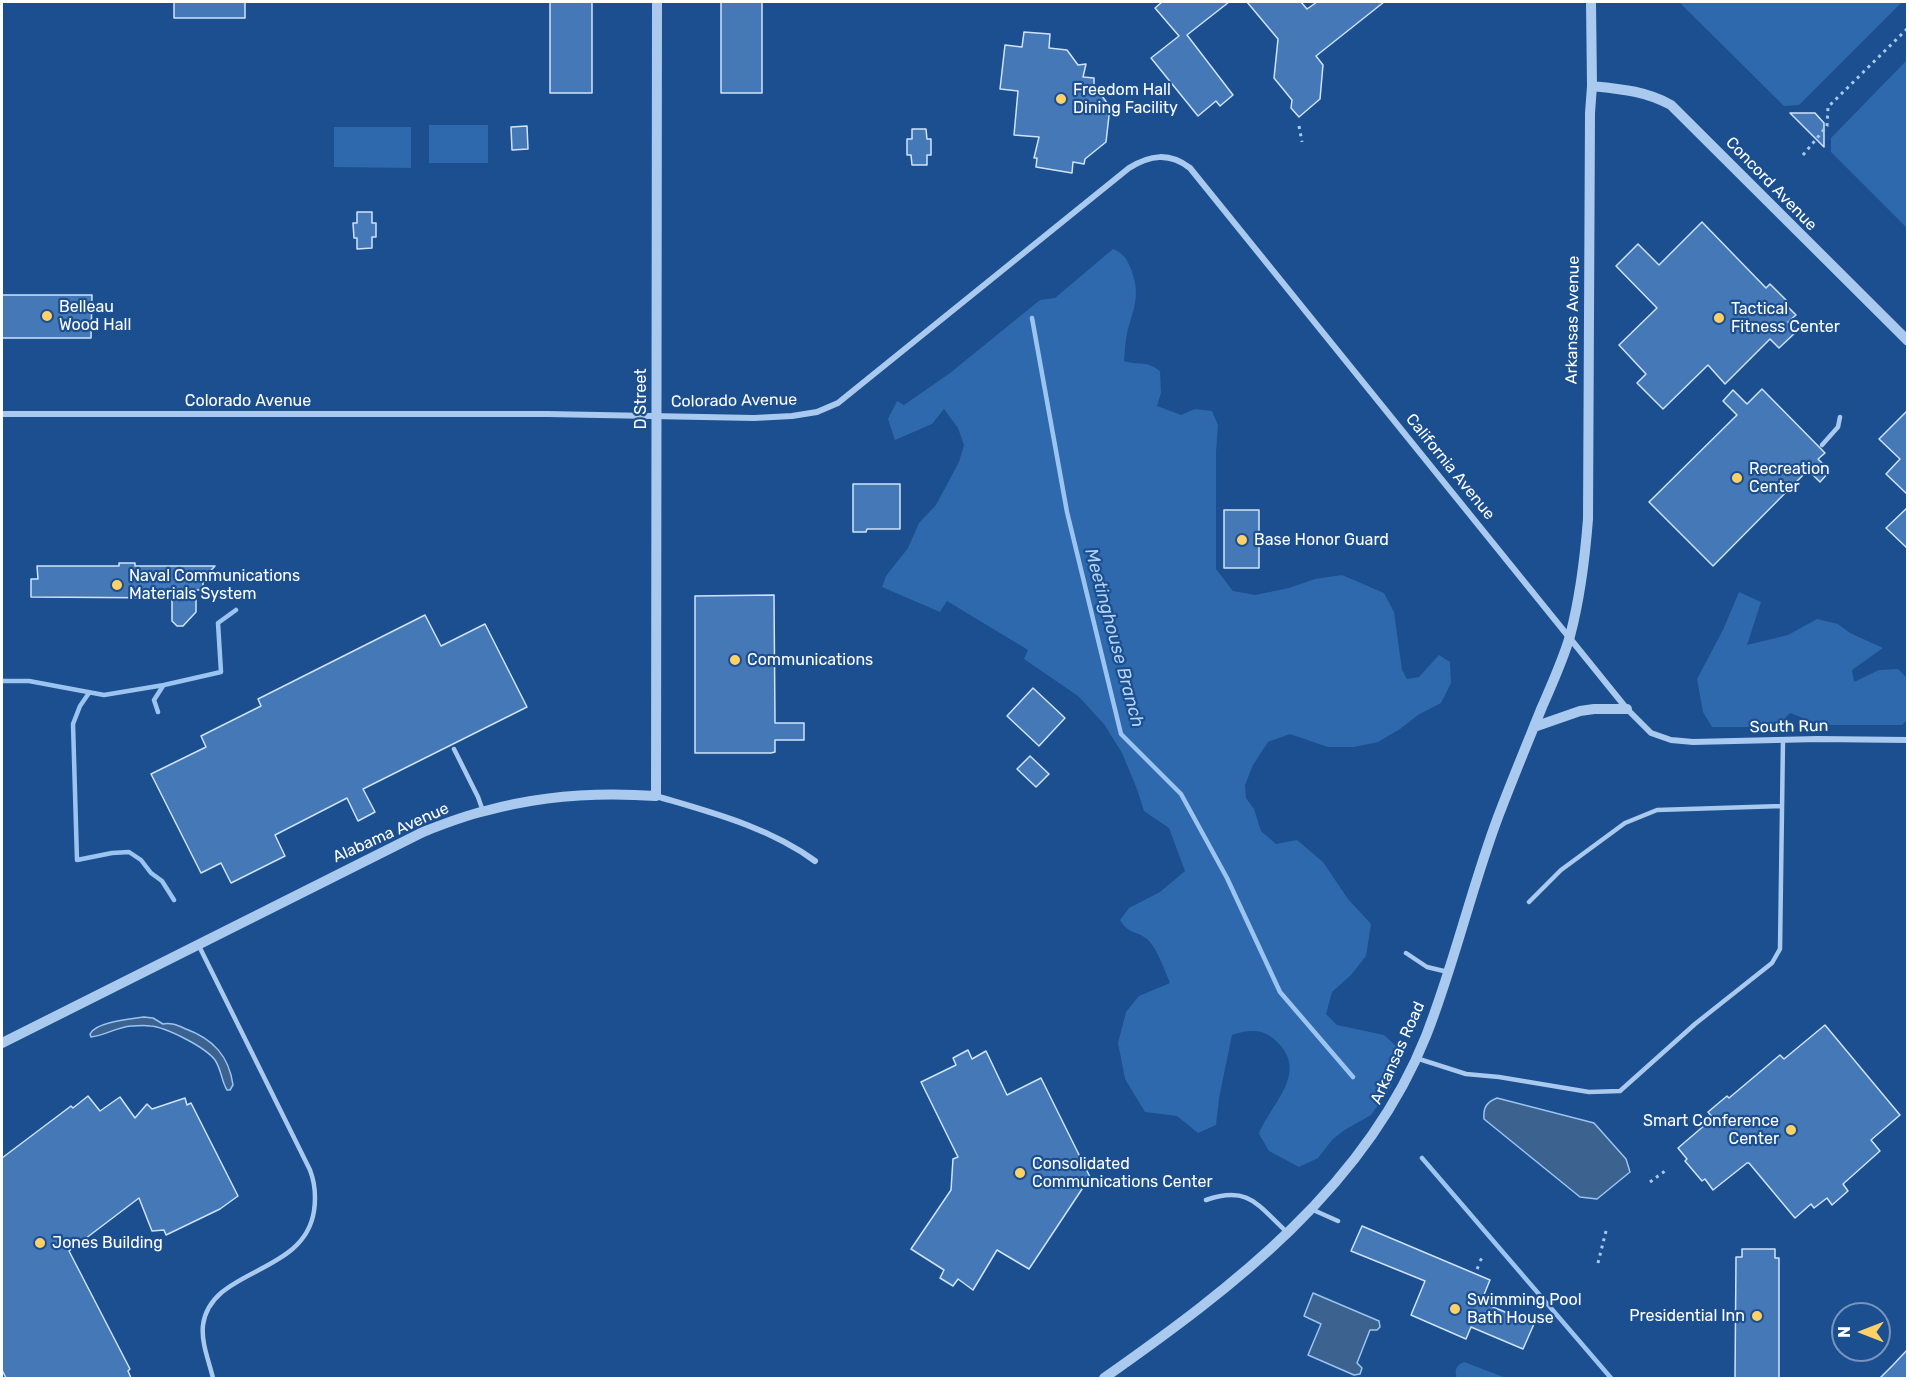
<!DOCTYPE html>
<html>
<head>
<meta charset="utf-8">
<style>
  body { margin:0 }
  #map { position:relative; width:1909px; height:1380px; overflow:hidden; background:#1b4f8f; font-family:Rubik,sans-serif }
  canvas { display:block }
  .frame { position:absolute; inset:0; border:3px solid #fff; pointer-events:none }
  .north { position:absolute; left:1831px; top:1302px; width:60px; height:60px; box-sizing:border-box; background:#1b4f8f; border:2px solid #7695bc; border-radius:50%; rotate:270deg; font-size:16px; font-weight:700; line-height:24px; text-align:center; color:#fff }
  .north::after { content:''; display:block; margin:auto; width:21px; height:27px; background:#ffd166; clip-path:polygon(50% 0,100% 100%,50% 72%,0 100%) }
</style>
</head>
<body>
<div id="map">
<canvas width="1909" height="1380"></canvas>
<div class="frame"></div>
<div class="north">N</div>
</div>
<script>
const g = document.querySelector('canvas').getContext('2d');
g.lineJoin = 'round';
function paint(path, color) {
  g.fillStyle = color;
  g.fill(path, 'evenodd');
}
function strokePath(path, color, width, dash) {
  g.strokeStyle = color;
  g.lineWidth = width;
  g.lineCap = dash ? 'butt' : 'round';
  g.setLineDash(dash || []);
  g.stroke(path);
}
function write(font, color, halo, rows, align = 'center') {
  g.font = font + ' Rubik,sans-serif';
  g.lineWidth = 4.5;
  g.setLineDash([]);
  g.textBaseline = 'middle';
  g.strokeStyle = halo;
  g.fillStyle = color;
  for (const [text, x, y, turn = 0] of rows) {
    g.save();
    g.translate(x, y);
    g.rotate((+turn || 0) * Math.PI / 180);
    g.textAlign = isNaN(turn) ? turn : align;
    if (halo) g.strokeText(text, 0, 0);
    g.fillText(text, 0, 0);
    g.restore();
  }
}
const green = new Path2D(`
  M1679 2H1902L1799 105 1784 106Z
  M1907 60V228L1831 152V138Z
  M429 125H488V163H429Z
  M334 127H411V168L334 167Z
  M1113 249C1123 253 1127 259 1131 269 1141 296 1134 307 1127 333 1125 342 1125 352 1124 361 1140 366 1146 360 1160 371L1161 393 1157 406 1181 415 1195 409 1212 411 1218 425 1216 452V569L1233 591 1255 595 1289 588 1315 579 1342 575 1384 593 1394 612 1402 670 1407 679 1419 677 1439 655 1450 662 1451 683 1441 703 1418 715 1400 729 1378 742 1354 747H1328L1290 734 1268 742 1253 765 1245 785 1246 798 1254 809 1261 831 1276 844 1297 840 1323 862 1348 899 1371 924 1366 956 1351 975 1332 992 1326 1014 1337 1025 1384 1035 1397 1047 1399 1062 1391 1087 1371 1115 1343 1131 1332 1140 1318 1158 1299 1167 1269 1151 1259 1134C1271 1103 1311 1072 1275 1040 1262 1028 1248 1030 1232 1035L1219 1098 1216 1125 1198 1133 1177 1116 1145 1112 1125 1079 1118 1043 1126 1012 1139 996 1170 983C1165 971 1157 948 1147 939 1136 930 1129 935 1120 920L1129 908 1160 892 1185 871 1169 828 1144 811 1137 789 1122 753 1104 724 1078 696 1024 659 1028 650 947 601 940 612 882 587 886 576 908 548 919 523 936 505 959 462 964 445 958 428 944 409 932 424 895 440 888 419 897 401 904 405 950 373 1040 300 1055 298Z
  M1739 592 1761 602 1747 645 1788 635 1817 619 1838 624 1850 633 1883 648 1852 670 1854 682 1879 670 1898 669 1907 678V720L1902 725H1821L1790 713 1776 727H1712L1703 712 1697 679 1723 630Z
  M1464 1362 1506 1378H1457C1454 1371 1456 1365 1464 1362Z`);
const water = new Path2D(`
  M144 1017 153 1018 163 1024C171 1022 179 1026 186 1029 213 1039 229 1056 233 1085L230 1090H227C221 1080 222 1071 215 1060 205 1047 166 1027 150 1026 144 1025 137 1026 131 1026 117 1027 104 1036 91 1037L90 1034C95 1022 130 1019 144 1017Z
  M1497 1098 1594 1123 1626 1159 1630 1172 1597 1199 1580 1197 1484 1119C1483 1107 1487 1102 1497 1098Z
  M1313 1293 1379 1321 1380 1327 1377 1330H1370L1357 1363 1362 1368 1360 1374 1354 1375 1308 1355 1321 1324 1304 1316Z`);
const stream = new Path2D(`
  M1032 318 1067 512 1121 734 1181 794 1227 878 1280 992 1353 1077
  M2 681H29L104 695 164 685 221 672 218 623 236 610
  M89 693 80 706 73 724 77 860 112 853 129 852 141 860 151 873 162 881 174 900
  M158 712 154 700 163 686
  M1422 1158 1611 1378`);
const building = new Path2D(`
  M174 2H245V18H174Z
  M550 2H592V93H550Z
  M721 2H762V93H721Z
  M1162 2H1229L1187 35 1233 95 1220 106 1216 101 1198 116 1151 58 1179 36 1155 8Z
  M1247 2H1301L1307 9 1317 2H1384L1316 56 1323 65 1320 99 1299 117 1291 108 1292 100 1274 78 1278 39Z
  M1024 32 1050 34 1049 48 1067 50 1078 65 1086 64 1083 77 1094 78V85L1110 107 1106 142 1085 159 1084 164 1073 162 1072 173 1036 167 1037 158H1034L1039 137 1014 135 1018 91 1000 89 1005 45 1022 47Z
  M1790 113H1815L1824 123V147Z
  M527 126 528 149 512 150 511 127Z
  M912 129H926L927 139H931V155H927V165H912L911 155H907V139H912Z
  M357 212H372V223H376V237H372V248L357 249V238H354L353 223H357Z
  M1702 222 1766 288 1770 284 1787 301 1785 304 1796 315 1788 322 1797 331 1779 348 1770 339 1725 384 1708 365 1663 409 1637 383 1646 374 1619 345 1657 308 1616 266 1638 244 1659 265Z
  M2 295H92L91 338H2Z
  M1762 389 1825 453 1818 459 1830 471 1820 482 1808 470 1713 566 1649 502 1737 415 1723 401 1733 390 1747 404Z
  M1908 410V495L1886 474 1900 459 1879 439Z
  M853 484H900V529H867L866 532H853Z
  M1908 507V549L1886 528Z
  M1224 510H1259V568H1224Z
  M119 563H135V566H215L203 579V590H196V612L183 626H177L172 621V598L31 597V579H38L37 566H119Z
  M774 595 775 723H804V740H775V752L771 753H695V596Z
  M425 615 441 646 485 624 527 707 363 789 375 812 358 821 347 798 275 835 285 856 231 883 221 863 201 873 151 774 206 747 201 736 261 706 258 699Z
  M1033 688 1065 718 1039 746 1007 716Z
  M1030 756 1049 774 1036 787 1017 769Z
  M1825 1025 1900 1115 1871 1140 1880 1151 1843 1184 1848 1191 1832 1205 1827 1198 1814 1208 1811 1204 1795 1218 1749 1163H1747L1713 1190 1705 1179 1702 1181 1685 1161 1687 1159 1678 1148 1713 1118 1708 1112 1727 1096 1729 1098 1780 1055 1784 1059Z
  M968 1050 972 1059 986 1051 1007 1095 1041 1078 1090 1177 1029 1269 997 1250 973 1290 958 1279 953 1286 940 1278 944 1270 911 1249 951 1190 953 1159 958 1157 921 1082 956 1065 953 1058Z
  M88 1096 100 1111 120 1097 135 1118 147 1104 152 1109 185 1098 187 1105 191 1103 238 1196 220 1209 166 1235 164 1230 152 1231 139 1198 69 1251 130 1369 128 1371 131 1378H6L2 1370V1158L71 1106 73 1108Z
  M1362 1226 1490 1280 1481 1302 1534 1324 1523 1349 1471 1327 1466 1339 1411 1315 1425 1281 1351 1251Z
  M1742 1249H1775V1258H1779V1378H1735L1736 1257H1742Z
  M1908 1349V1378H1880L1893 1365Z`);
const path = new Path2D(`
  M1299 126 1302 142
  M1803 155 1827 126 1828 107 1908 28
  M1650 1182 1665 1171
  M1480 1261 1482 1258
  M1598 1263 1606 1231
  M1477 1269 1479 1265`);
const service = new Path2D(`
  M1822 445 1838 427 1840 417
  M454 749 478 797 483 811
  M1529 902 1561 870 1625 823 1657 810 1782 806
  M199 946 310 1170C315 1183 316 1197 314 1211 304 1276 211 1267 203 1325 201 1343 209 1361 213 1378
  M1406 953 1427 967 1448 972
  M1416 1058 1466 1074 1499 1077 1589 1092 1620 1091 1695 1024 1772 963 1780 949 1783 740
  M1206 1200C1250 1185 1258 1206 1288 1233
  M1311 1209 1338 1221`);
const minor = new Path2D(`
  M2 414H547L754 418 792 416 817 412 838 403 1129 168C1150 155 1169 152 1190 168L1627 709 1651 733 1671 740 1693 742 1818 739 1908 740
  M656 796C710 812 769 827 815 861`);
const tertiary = new Path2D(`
  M1592 86C1621 89 1646 91 1671 105L1908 341
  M1534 727 1580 711 1594 709H1627
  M2 1043 423 832C443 824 464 816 485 811 539 796 600 792 656 796L657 2
  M1104 1378C1232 1288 1366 1187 1426 1036 1454 965 1471 889 1498 817 1512 780 1527 744 1542 707 1552 684 1563 660 1570 636 1580 598 1585 558 1588 519L1590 113 1592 86 1591 2`);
const markers = [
  [1061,99,6,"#ffd166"],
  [47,316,6,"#ffd166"],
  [1719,318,6,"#ffd166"],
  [1737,478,6,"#ffd166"],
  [1242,540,6,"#ffd166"],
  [117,585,6,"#ffd166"],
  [735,660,6,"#ffd166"],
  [1791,1130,6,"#ffd166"],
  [1020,1173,6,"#ffd166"],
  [40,1243,6,"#ffd166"],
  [1455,1309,6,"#ffd166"],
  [1757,1316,6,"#ffd166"]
];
const poiNames = [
  ["Freedom Hall",1073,90],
  ["Dining Facility",1073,108],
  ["Belleau",59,307],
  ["Wood Hall",59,325],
  ["Tactical",1731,309],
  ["Fitness Center",1731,327],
  ["Recreation",1749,469],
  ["Center",1749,487],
  ["Base Honor Guard",1254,540],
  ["Naval Communications",129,576],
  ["Materials System",129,594],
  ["Communications",747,660],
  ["Smart Conference",1779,1121,"right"],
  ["Center",1779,1139,"right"],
  ["Consolidated",1032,1164],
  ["Communications Center",1032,1182],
  ["Jones Building",52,1243],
  ["Swimming Pool",1467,1300],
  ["Bath House",1467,1318],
  ["Presidential Inn",1745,1316,"right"]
];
const streetNames = [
  ["Concord Avenue",1771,184,46],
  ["Arkansas Avenue",1573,320,-89],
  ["D Street",641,399,-90],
  ["Colorado Avenue",248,401],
  ["Colorado Avenue",734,401,-1],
  ["California Avenue",1450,467,51],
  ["South Run",1789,727,-1],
  ["Alabama Avenue",391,833,-24],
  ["Arkansas Road",1398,1053,-66]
];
const waterNames = [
  ["Meetinghouse Branch",1114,638,75]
];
paint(green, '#2e69ad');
paint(water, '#3c6290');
strokePath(water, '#9cc4f0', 1.5);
strokePath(stream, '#9cc4f0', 4.5);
paint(building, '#4478b7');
strokePath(building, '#cfe3fa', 1.5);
strokePath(path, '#a9c9ee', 3, [3, 4.5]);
strokePath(service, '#a9c9ee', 4.5);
strokePath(minor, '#a9c9ee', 6);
strokePath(tertiary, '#a9c9ee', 10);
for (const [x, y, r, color] of markers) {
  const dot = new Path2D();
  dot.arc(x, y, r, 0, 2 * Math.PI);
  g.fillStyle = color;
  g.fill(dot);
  strokePath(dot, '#1b4f8f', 2);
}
write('16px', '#fff', '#1b4f8f', poiNames, 'left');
write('16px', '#fff', '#1b4f8f', streetNames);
write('italic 18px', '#b5d3f5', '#1b4f8f', waterNames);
</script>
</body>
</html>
